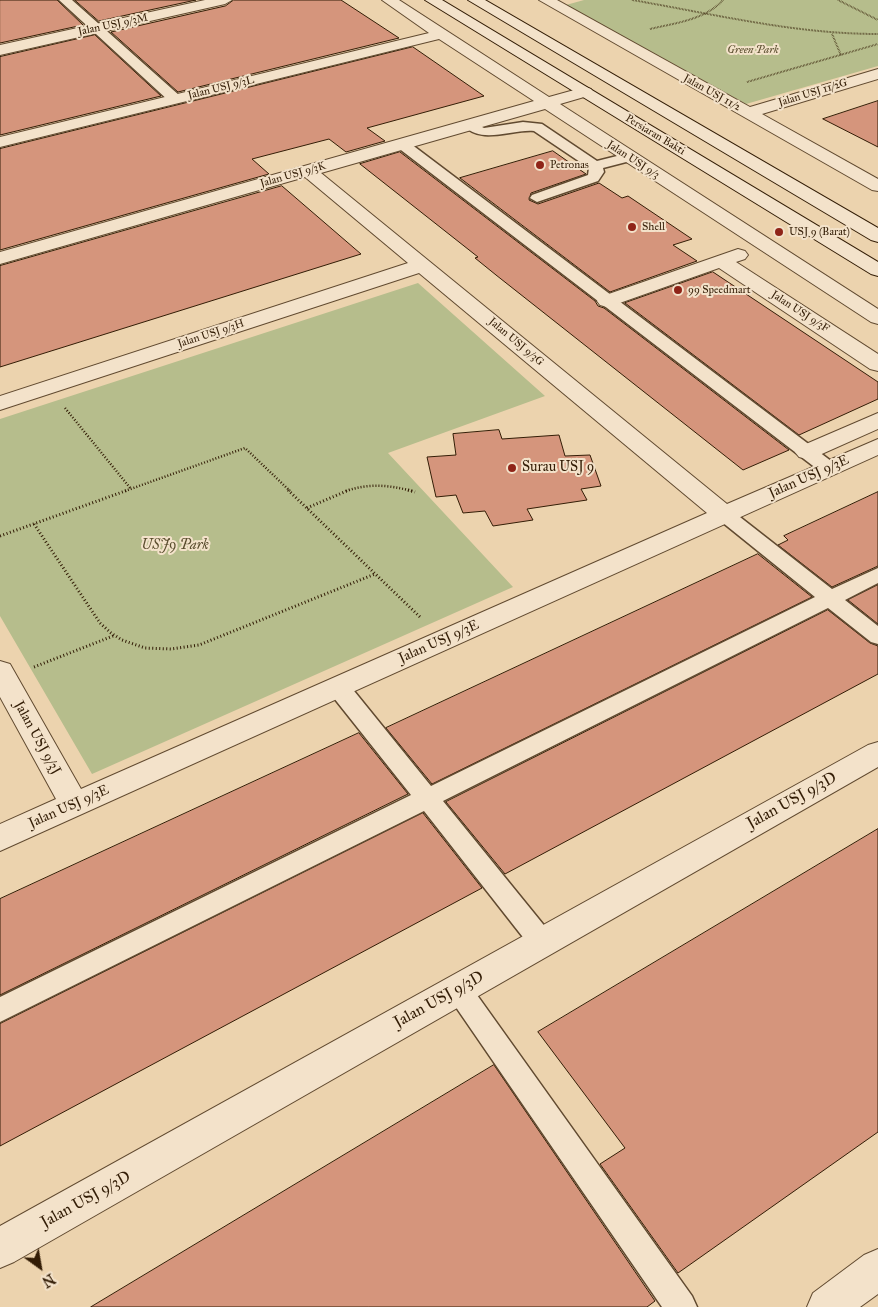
<!DOCTYPE html>
<html>
<head>
<meta charset="utf-8">
<style>
  body { margin:0 }
  #map { position:relative; width:878px; height:1307px; overflow:hidden; background:#ecd3ae; font-family:"IM FELL Great Primer",serif }
  canvas { display:block }
  .north { position:absolute; left:15px; top:1242px; width:50px; height:50px; -webkit-text-stroke:4px #f3e2ca; paint-order:stroke; rotate:148deg; font-size:14px; font-weight:700; line-height:20px; text-align:center; color:#331d06 }
  .north::after { content:''; display:block; margin:auto; width:18px; height:22px; background:#331d06; clip-path:polygon(50% 0,100% 100%,50% 72%,0 100%) }
</style>
</head>
<body>
<div id="map">
<canvas width="878" height="1307"></canvas>
<div class="north">N</div>
</div>
<script>
const g = document.querySelector('canvas').getContext('2d');
g.lineJoin = 'round';
function paint(path, color) {
  g.fillStyle = color;
  g.fill(path, 'evenodd');
}
function strokePath(path, color, width, dash) {
  g.strokeStyle = color;
  g.lineWidth = width;
  g.lineCap = dash ? 'butt' : 'round';
  g.setLineDash(dash || []);
  g.stroke(path);
}
function write(font, color, halo, rows, align = 'center') {
  g.font = font + ' "IM FELL Great Primer",serif';
  g.lineWidth = 4;
  g.setLineDash([]);
  g.textBaseline = 'middle';
  g.strokeStyle = halo;
  g.fillStyle = color;
  for (const [text, x, y, turn = 0] of rows) {
    g.save();
    g.translate(x, y);
    g.rotate((+turn || 0) * Math.PI / 180);
    g.textAlign = isNaN(turn) ? turn : align;
    if (halo) g.strokeText(text, 0, 0);
    g.fillText(text, 0, 0);
    g.restore();
  }
}
const green = new Path2D(`
  M584 0H878V66L746 104 566 5Z
  M418 283 545 396 388 453 513 587 92 774 0 616V419Z`);
const building = new Path2D(`
  M0 0H57L83 25 0 43Z
  M75 0H196L99 21Z
  M234 0H341L399 38 178 92 111 32 225 6Z
  M95 35 161 96 0 135V57Z
  M413 47 484 96 367 128 385 141 346 152 329 139 252 159 269 174 0 250V149Z
  M878 101V147L823 119Z
  M553 151 586 174 531 193 529 200 538 204 599 183 622 198 628 196 692 239 673 245 697 261 610 292 460 178Z
  M400 152 595 301 598 306 604 308 789 450 743 470 496 275 475 258 478 257 360 164Z
  M282 186 361 254 0 367V266Z
  M713 272 878 382V399L799 435 625 303Z
  M499 430 502 439 559 435 565 456 590 455 601 486 581 489 587 500 527 509 533 520 493 526 485 511 463 513 456 495 436 497 427 457 456 455 453 434Z
  M878 492V566L832 587 778 545 788 540 784 536Z
  M758 554 812 597 432 784 386 728Z
  M878 585V624L848 600Z
  M828 610 870 643 878 646V674L505 874 446 802Z
  M359 733 408 794 0 995V899Z
  M423 813 482 888 0 1146V1024Z
  M878 829V1132L678 1273 600 1164 625 1148 538 1032Z
  M494 1065 655 1301 647 1307H91Z`);
const pathFar2 = new Path2D(`
  M632 0C714 14 794 34 878 34
  M838 0 878 20
  M650 29C675 23 705 20 723 0
  M832 34 841 55
  M747 82 878 44`);
const pathFar1 = new Path2D(`
  M65 408 131 489
  M125 491 245 448 290 491
  M346 491C369 483 389 485 412 491`);
const path = new Path2D(`
  M288 490 420 617
  M408 490 415 492
  M307 508 349 490
  M34 524 100 623 111 633 122 640 145 648 171 649 199 645 375 574
  M0 536 128 490
  M34 667 113 636`);
const lane = new Path2D(`
  M59 0H72L180 96 181 99 180 102H170Z
  M471 121 484 128 523 122 542 124 597 161 629 153 636 157 634 160 603 168 604 172 598 181 537 202 530 198 532 195 588 175 589 168 534 131C512 129 480 145 464 125Z
  M402 140 407 141 835 464 837 468 835 472H821L397 147 395 144 397 141Z
  M724 508 731 510 832 589 878 568V583L845 600 878 626V644L871 642 828 608 443 801 551 934 555 942 551 950 542 953 533 950 424 811 0 1022V997L411 795 330 693 327 687 330 681 338 679 346 681 431 786 815 597 717 518 714 514 717 510Z
  M458 977 467 981 692 1296 697 1307H662L449 997 445 989 449 981Z`);
const street = new Path2D(`
  M205 0H232L225 4 0 55V45Z
  M382 0H399L549 97 585 87 591 89 593 92 591 95 560 104 878 309V324L871 322 545 109 321 173 727 504 878 439V455L0 851V824L56 799 0 697V661L10 664 81 789 707 513 419 273 0 410V396L408 263 305 177 0 264V252L534 101 439 39 0 147V137L429 33Z
  M539 0H557L750 107 878 69V79L762 114 878 179V191L872 190Z
  M738 249 745 251 748 255 745 259 736 262 878 354V371L870 369 719 268 614 305 607 307 600 305 597 301 600 297Z
  M878 413V429L815 457 807 459 799 457 795 452 799 447Z
  M878 742V767L14 1262 0 1268V1226L868 745Z
  M878 1249V1294L860 1307H807L813 1293 864 1255Z`);
const secondary = new Path2D(`
  M425 0H442L878 262V276L871 274Z
  M468 0H485L878 228V242L871 240Z`);
const markers = [
  [540,165,5,"#8f2418"],
  [632,227,5,"#8f2418"],
  [779,232,5,"#8f2418"],
  [678,290,5,"#8f2418"],
  [512,468,5,"#8f2418"]
];
const farStreetnames = [
  ["Jalan USJ 9/3M",113,25,-12],
  ["Jalan USJ 9/3L",221,88,-14],
  ["Jalan USJ 11/2",712,93,29],
  ["Jalan USJ 11/2G",813,93,-17],
  ["Persiaran Bakti",655,135,31],
  ["Jalan USJ 9/3",633,160,33],
  ["Jalan USJ 9/3K",293,175,-16],
  ["Jalan USJ 9/3F",800,312,33],
  ["Jalan USJ 9/3H",211,334,-18],
  ["Jalan USJ 9/3G",516,342,40]
];
const farParknames = [
  ["Green Park",753,50]
];
const farPoinames = [
  ["Petronas",550,165],
  ["Shell",642,227],
  ["USJ 9 (Barat)",789,232],
  ["99 Speedmart",688,290]
];
const poiNames = [
  ["Surau USJ 9",522,468]
];
const streetNames = [
  ["Jalan USJ 9/3E",809,477,-24],
  ["Jalan USJ 9/3E",439,642,-24],
  ["Jalan USJ 9/3J",37,738,61],
  ["Jalan USJ 9/3E",69,807,-24]
];
const parkNames = [
  ["USJ9 Park",175,546]
];
const nearStreetnames = [
  ["Jalan USJ 9/3D",792,801,-29],
  ["Jalan USJ 9/3D",439,1000,-29],
  ["Jalan USJ 9/3D",86,1200,-29]
];
paint(green, '#b6bd8c');
paint(building, '#d5957c');
strokePath(building, '#331d06', 1);
strokePath(lane, '#614a30', 3);
strokePath(street, '#614a30', 2);
strokePath(secondary, '#331d06', 2);
strokePath(pathFar2, '#331d06', 2, [0.5, 1]);
strokePath(pathFar1, '#331d06', 2.5, [1, 2]);
strokePath(path, '#331d06', 3, [1, 2.5]);
paint(lane, '#f3e2ca');
paint(street, '#f3e2ca');
paint(secondary, '#f3e2ca');
for (const [x, y, r, color] of markers) {
  const dot = new Path2D();
  dot.arc(x, y, r, 0, 2 * Math.PI);
  g.fillStyle = color;
  g.fill(dot);
  strokePath(dot, '#f3e2ca', 2);
}
write('11px', '#331d06', '#f3e2ca', farStreetnames);
write('italic 11px', '#5a4d2e', '#f3e2ca', farParknames);
write('11px', '#331d06', '#f3e2ca', farPoinames, 'left');
write('14px', '#331d06', '#f3e2ca', poiNames, 'left');
write('14px', '#331d06', '#f3e2ca', streetNames);
write('italic 14px', '#5a4d2e', '#f3e2ca', parkNames);
write('16px', '#331d06', '#f3e2ca', nearStreetnames);
</script>
</body>
</html>
